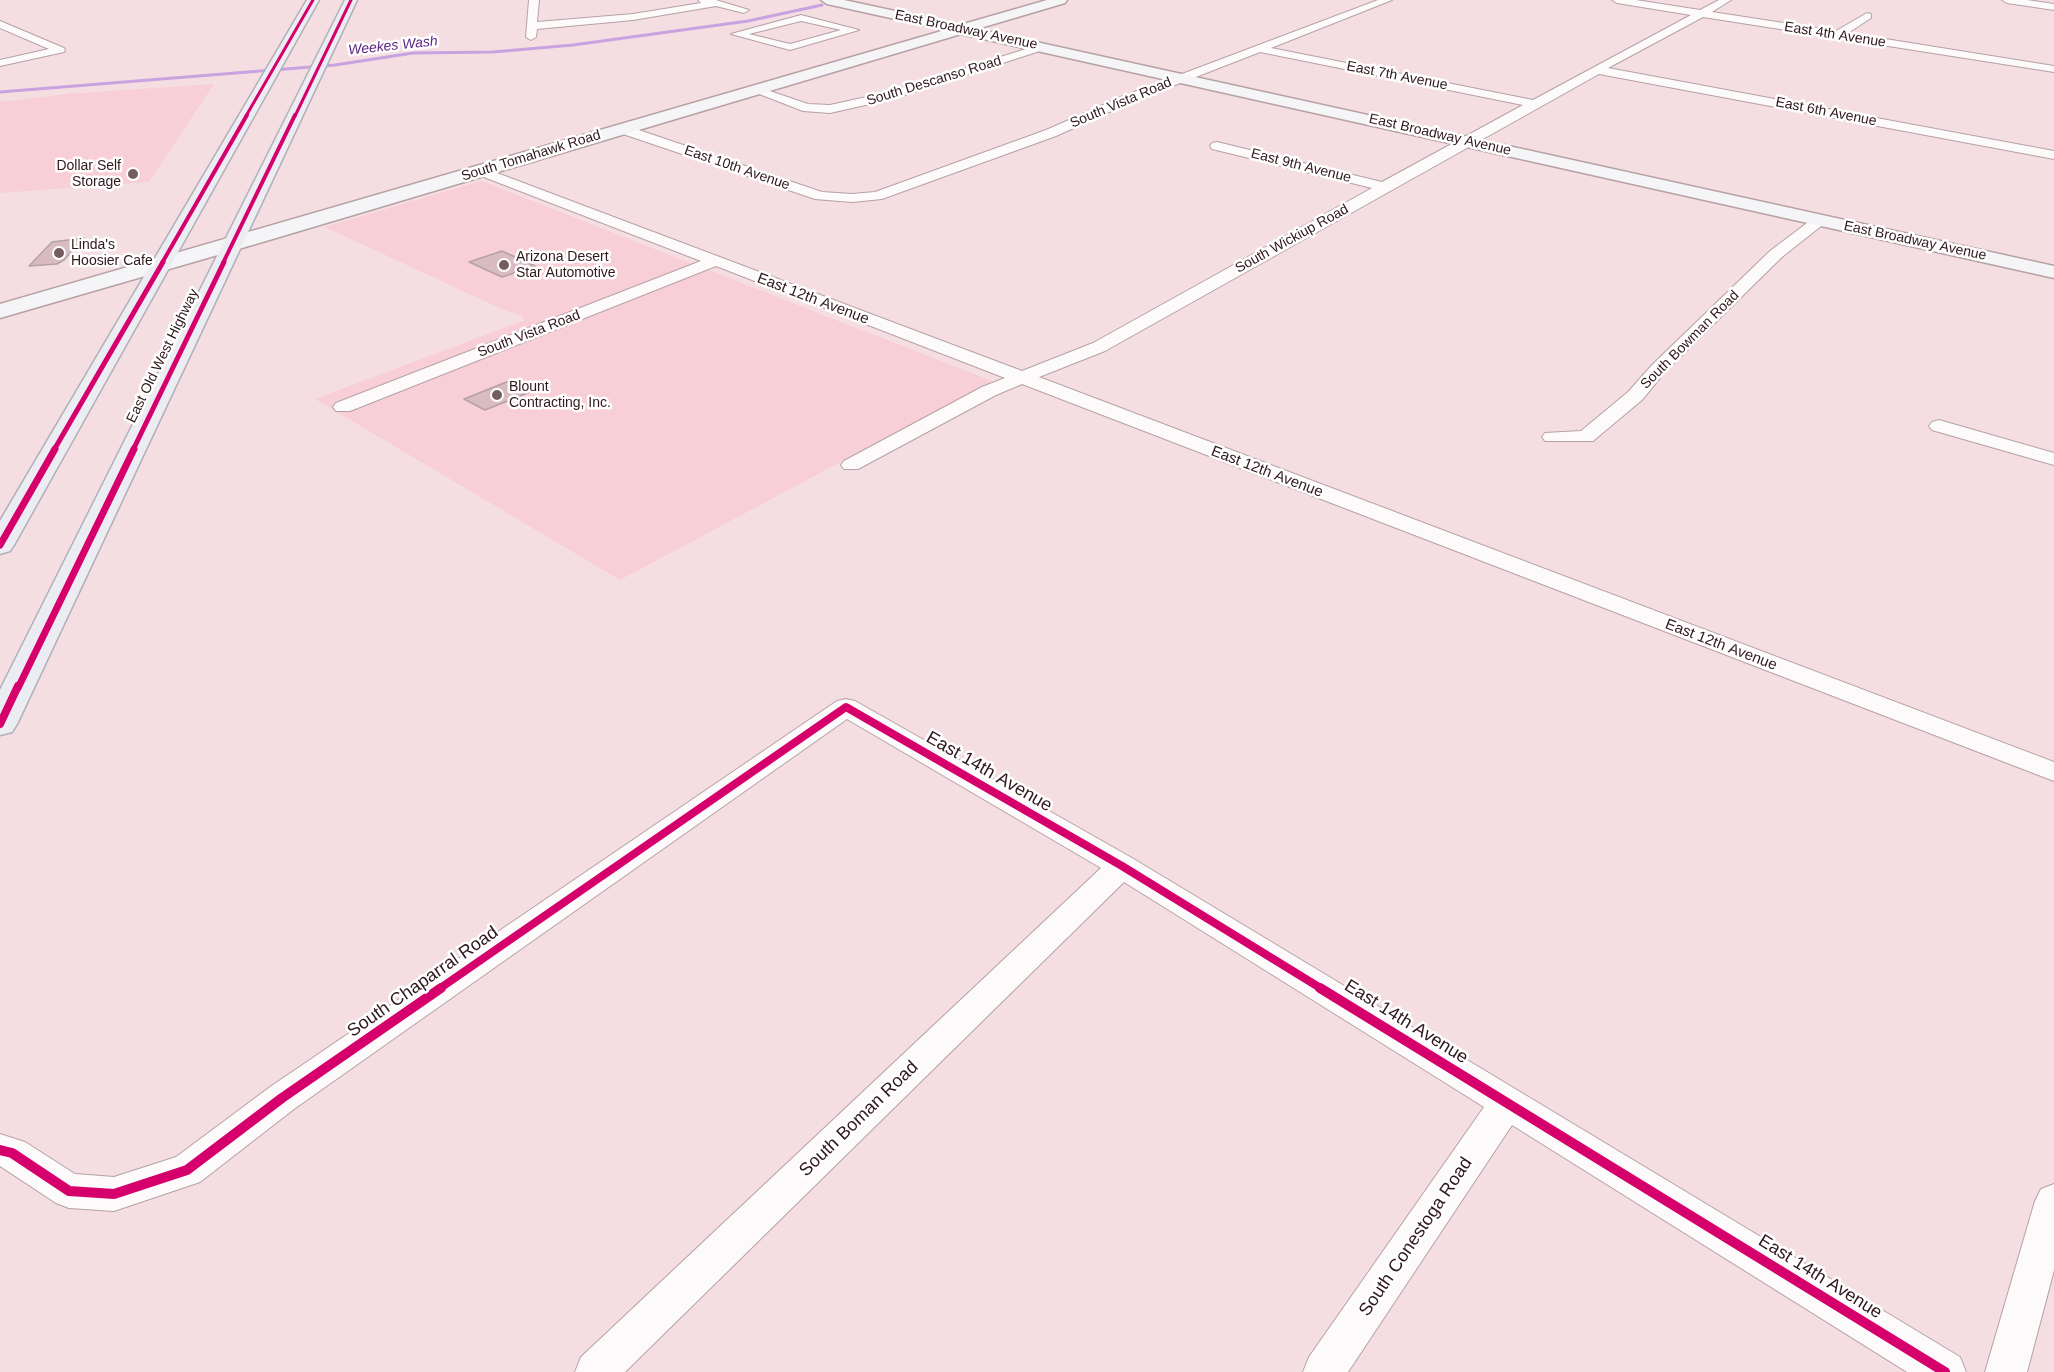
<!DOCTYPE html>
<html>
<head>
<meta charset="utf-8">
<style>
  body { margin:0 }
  canvas { display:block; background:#f4dee2 }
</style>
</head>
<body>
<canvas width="2054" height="1372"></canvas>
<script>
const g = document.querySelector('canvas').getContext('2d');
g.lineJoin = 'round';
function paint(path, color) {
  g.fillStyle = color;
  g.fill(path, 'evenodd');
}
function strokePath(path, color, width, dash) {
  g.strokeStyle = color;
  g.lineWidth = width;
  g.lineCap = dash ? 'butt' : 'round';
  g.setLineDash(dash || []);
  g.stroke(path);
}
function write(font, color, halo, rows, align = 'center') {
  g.font = font + ' Helvetica,sans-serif';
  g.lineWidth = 5;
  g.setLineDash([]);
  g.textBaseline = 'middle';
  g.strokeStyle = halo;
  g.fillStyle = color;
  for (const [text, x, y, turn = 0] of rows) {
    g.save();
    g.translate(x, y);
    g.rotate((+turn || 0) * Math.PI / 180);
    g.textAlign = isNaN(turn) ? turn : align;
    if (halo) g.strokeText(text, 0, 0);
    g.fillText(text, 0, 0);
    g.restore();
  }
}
const built = new Path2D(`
  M214 84 149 182 0 193V102L66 94Z
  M481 181 992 381 620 580 315 399 525 320 521 318 524 317 495 306 325 227Z`);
const stream = new Path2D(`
  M0 92 335 65 413 53 493 52 573 45 748 21 822 5`);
const building = new Path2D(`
  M84 238 64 260 57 264 29 266 52 242Z
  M502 251 535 266 502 277 469 262Z
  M509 381 530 392 485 410 464 399Z`);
const minor = new Path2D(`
  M529 0H539L537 22 633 14 701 3 698 0H716L749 10 744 13 716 6 633 20 537 29 536 37 531 40 526 37Z
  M1378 0H1392L1271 48 1533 100 1691 15 1617 3 1612 0H1636L1700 10 1719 0H1731L1712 12 1836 31 1867 13 1871 14V18L1848 33 2054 66V72L1703 17 1608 68 2054 151V159L1599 74 1105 351 1039 377 2054 762V781L1022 384 996 395 858 469H844L841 465 844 461 982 387 1005 378 716 266 350 411H336L333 407 336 403 701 261 476 174 474 171 476 168 481 167 1022 371 1093 343 1372 188 1212 149 1210 146 1212 143 1217 142 1382 182 1523 105 1260 52 1129 103 1056 136 882 199 852 202 815 199 617 132 616 129 617 126H627L822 192 852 194 875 192 1046 130 1121 97Z
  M2002 0H2027L2054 4V10L2007 3Z
  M801 15 859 30 790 50 731 34ZM801 21 841 30 790 44 749 34Z
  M0 21 64 48 65 50 64 52 0 66V60L49 49 0 28Z
  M1042 44 1047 47 1046 49 892 99 830 113 803 111 749 90 755 86 808 104 830 105 885 93Z
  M1820 216 1827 220 1825 223 1782 257 1664 373 1642 400 1593 441H1545L1542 437 1545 433 1581 431 1628 392 1652 365 1770 251 1815 217Z
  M1939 420 2054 453V465L1932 430 1929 426 1932 422Z
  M846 699 855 701 1132 858 1960 1357 1966 1372H1907L1512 1125 1348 1372H1303L1309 1357 1484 1107 1124 882 625 1372H575L581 1357 1101 868 847 719 294 1109 200 1182 114 1211 69 1208 56 1203 0 1166V1134L25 1142 75 1174 114 1177 176 1157 270 1087 837 701Z
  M2054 1184V1270L2027 1372H1985L2035 1201 2041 1189Z`);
const secondary = new Path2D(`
  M821 0H844L960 25 1047 0H1067L1065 3 977 29 2054 266V278L961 34 266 241 0 318V304L945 30 827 4Z`);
const primary = new Path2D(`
  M307 0H319L14 545 10 551 0 554V521Z
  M345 0H357L17 724 12 732 0 735V690Z`);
const cyclewayFar5 = new Path2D(`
  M246 116 313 0
  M295 116 351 0`);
const cyclewayFar4 = new Path2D(`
  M162 263 247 115
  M223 263 295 115`);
const cyclewayFar3 = new Path2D(`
  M54 450 163 262
  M133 450 224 262`);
const cyclewayFar2 = new Path2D(`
  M0 545 55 449
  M18 688 134 449`);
const cyclewayFar1 = new Path2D(`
  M0 724 18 686
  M439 989 846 707 1122 866 1322 989`);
const cycleway = new Path2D(`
  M1320 988 1945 1372
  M0 1150 12 1153 69 1191 114 1194 187 1170 282 1098 441 988`);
const markers = [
  [133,174,6,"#745d62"],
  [59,253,6,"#745d62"],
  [504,265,6,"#745d62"],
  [497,395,6,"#745d62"]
];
const farStreetnames = [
  ["East Broadway Avenue",966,30,12],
  ["East 4th Avenue",1835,35,9],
  ["East 7th Avenue",1397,76,11],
  ["South Descanso Road",934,81,-17],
  ["South Vista Road",1121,103,-23],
  ["East 6th Avenue",1826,112,11],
  ["East Broadway Avenue",1440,135,13],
  ["South Tomahawk Road",531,156,-17],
  ["East 9th Avenue",1301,166,14],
  ["East 10th Avenue",737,168,19],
  ["South Wickiup Road",1292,239,-29],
  ["East Broadway Avenue",1915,241,12],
  ["South Vista Road",529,334,-21],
  ["South Bowman Road",1690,340,-45],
  ["East Old West Highway",163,356,-64]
];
const farWaternames = [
  ["Weekes Wash",393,46,-6]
];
const farPoinames = [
  ["Dollar Self",121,166,"right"],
  ["Storage",121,182,"right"],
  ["Linda's",71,245],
  ["Hoosier Cafe",71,261],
  ["Arizona Desert",516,257],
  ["Star Automotive",516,273],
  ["Blount",509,387],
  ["Contracting, Inc.",509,403]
];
const streetNames = [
  ["East 12th Avenue",813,299,21],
  ["East 12th Avenue",1267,472,21],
  ["East 12th Avenue",1721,645,21]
];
const nearStreetnames = [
  ["East 14th Avenue",989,772,30],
  ["South Chaparral Road",423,982,-35],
  ["East 14th Avenue",1406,1022,32],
  ["South Boman Road",859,1119,-44],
  ["South Conestoga Road",1416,1237,-56],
  ["East 14th Avenue",1820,1277,32]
];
paint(built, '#f8cfd6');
strokePath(stream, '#c8a3e0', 3);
paint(building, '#d9bbc2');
strokePath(building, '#b6a1a5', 1.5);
strokePath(minor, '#b6a1a5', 2);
strokePath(secondary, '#b6a1a5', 3);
strokePath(primary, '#b2afb9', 3);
paint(minor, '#fdfafb');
paint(secondary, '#f5f4f6');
paint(primary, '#ecedf2');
strokePath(cyclewayFar5, '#d6006c', 3);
strokePath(cyclewayFar4, '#d6006c', 4);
strokePath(cyclewayFar3, '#d6006c', 5);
strokePath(cyclewayFar2, '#d6006c', 7);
strokePath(cyclewayFar1, '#d6006c', 8);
strokePath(cycleway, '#d6006c', 10);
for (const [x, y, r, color] of markers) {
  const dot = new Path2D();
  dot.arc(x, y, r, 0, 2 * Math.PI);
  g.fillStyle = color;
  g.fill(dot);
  strokePath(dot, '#fff', 2);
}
write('14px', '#2f181d', '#fff', farStreetnames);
write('italic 14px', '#581f82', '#fff', farWaternames);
write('14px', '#2f181d', '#fff', farPoinames, 'left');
write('15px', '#2f181d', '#fff', streetNames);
write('18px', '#2f181d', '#fff', nearStreetnames);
</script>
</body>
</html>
